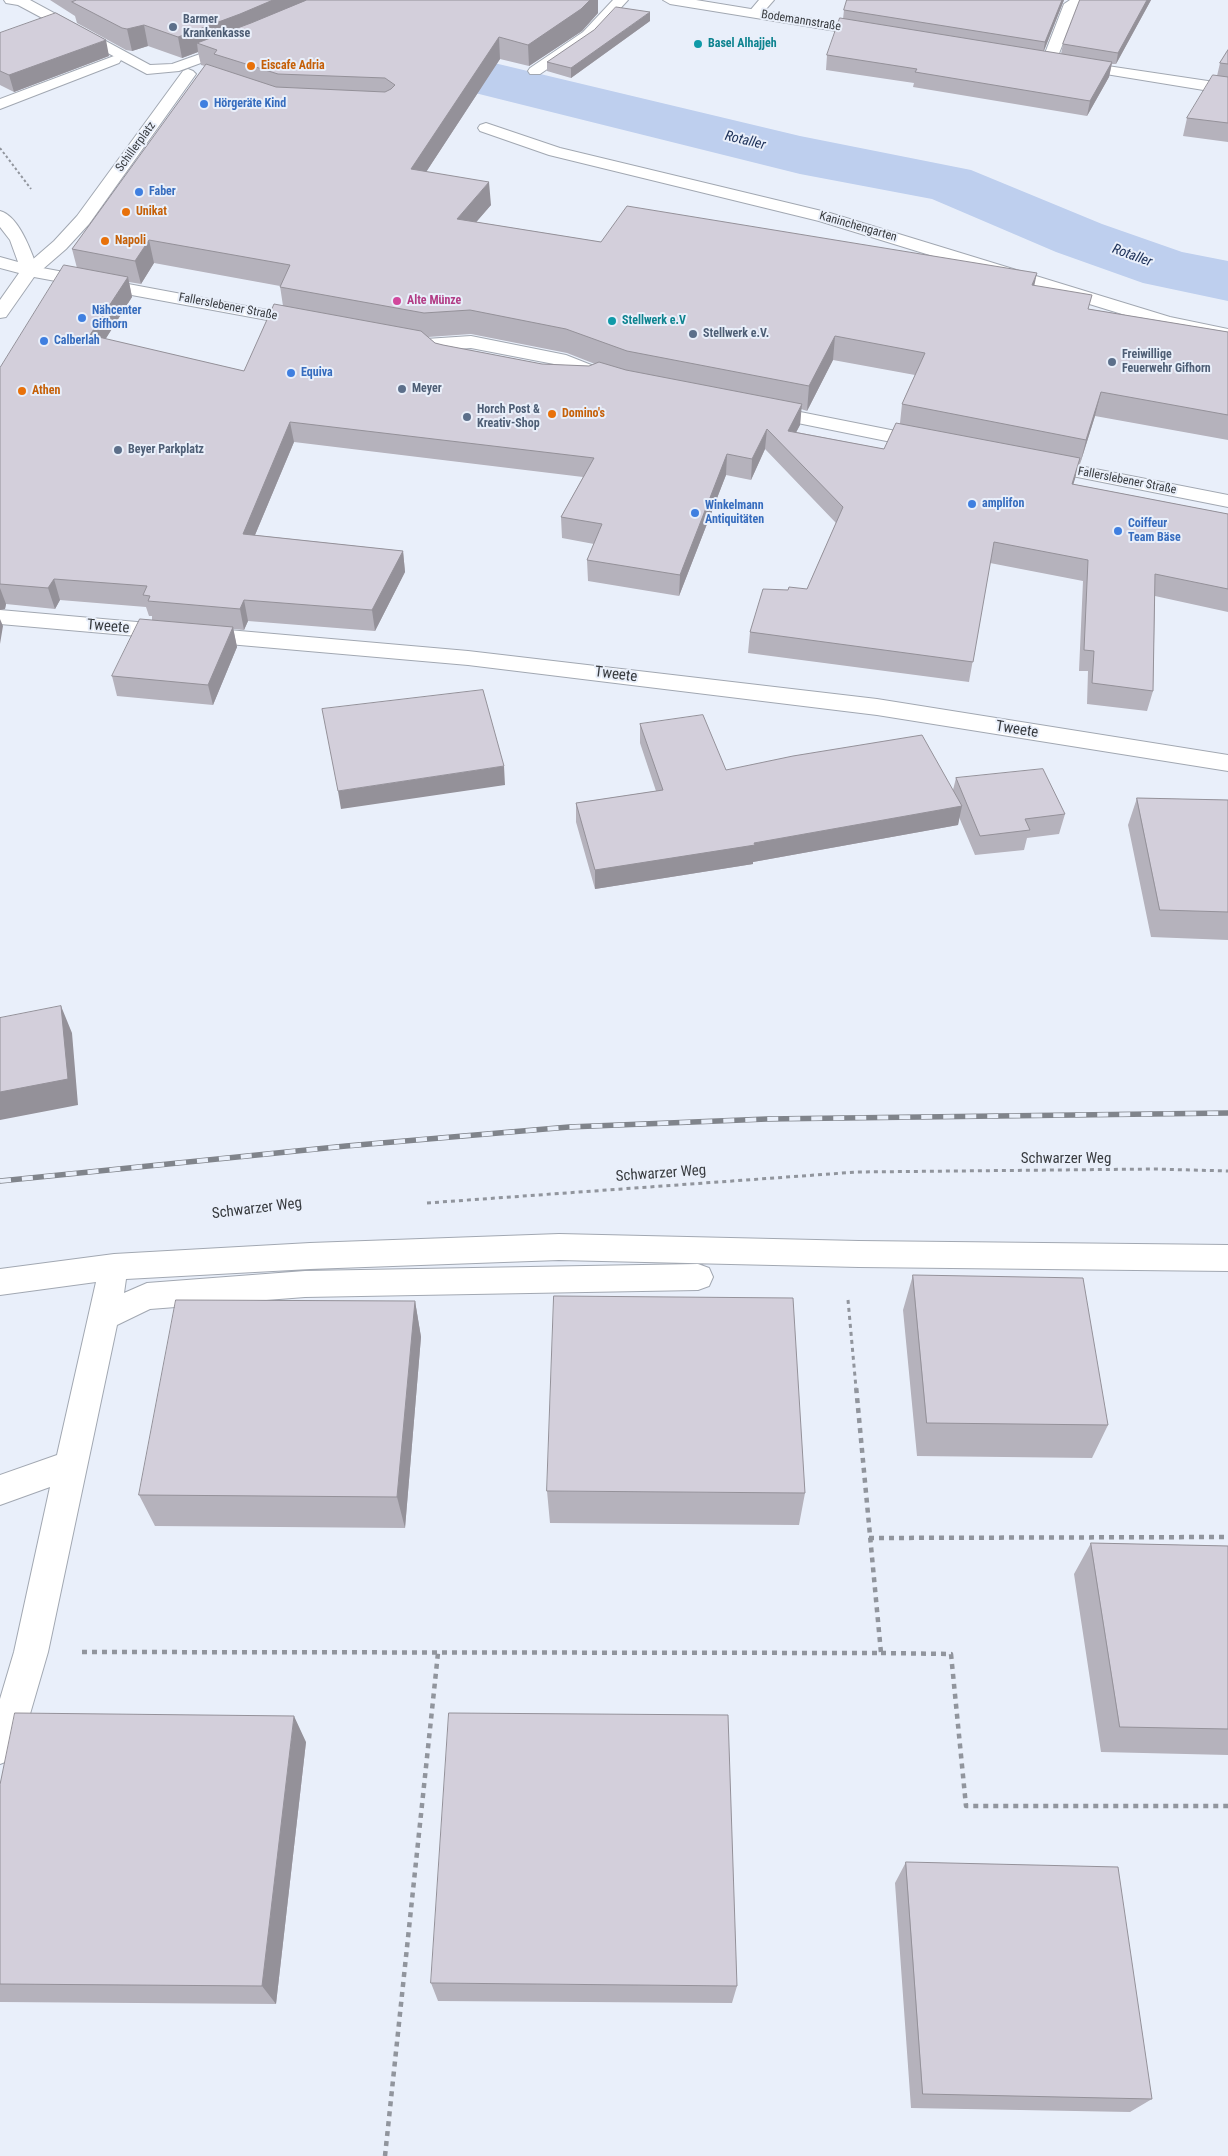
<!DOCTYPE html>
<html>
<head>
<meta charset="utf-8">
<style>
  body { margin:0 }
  canvas { display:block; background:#e9effa }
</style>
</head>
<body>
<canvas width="1228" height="2156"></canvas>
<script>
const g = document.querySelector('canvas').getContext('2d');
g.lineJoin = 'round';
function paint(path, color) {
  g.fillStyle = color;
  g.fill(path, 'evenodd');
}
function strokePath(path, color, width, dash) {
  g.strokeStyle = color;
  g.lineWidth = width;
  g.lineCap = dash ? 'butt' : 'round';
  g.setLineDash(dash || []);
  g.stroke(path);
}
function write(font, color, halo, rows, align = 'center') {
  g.font = font + ' "Roboto Condensed",sans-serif';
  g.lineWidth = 4;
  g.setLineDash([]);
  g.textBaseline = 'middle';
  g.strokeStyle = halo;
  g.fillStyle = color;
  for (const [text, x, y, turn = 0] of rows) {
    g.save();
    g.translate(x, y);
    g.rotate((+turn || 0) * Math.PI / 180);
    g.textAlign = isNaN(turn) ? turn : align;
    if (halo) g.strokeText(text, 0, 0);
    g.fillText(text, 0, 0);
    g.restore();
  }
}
const green = new Path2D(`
  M420 69 484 70 727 129 875 159 991 186 1140 246 1201 261 1228 262V295L1136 275 925 189 722 151 518 100Z`);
const river = new Path2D(`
  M235 0H307L352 20 490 62 800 136 971 170 1102 224 1182 252 1228 261V301L1143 283 1056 252 932 199 800 174 451 87 312 44 243 12Z`);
const pathFar2 = new Path2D(`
  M0 148 31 189`);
const pathFar1 = new Path2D(`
  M427 1203 857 1172 1155 1169 1228 1171
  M848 1300 856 1388`);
const path = new Path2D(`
  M869 1538 1228 1537
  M82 1652 881 1653 856 1386
  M881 1653 951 1654 966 1806H1228
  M385 2156 438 1653`);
const service = new Path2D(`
  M613 0H628L593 38 540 74H530L528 71 530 68 583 32Z
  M759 0H774L760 16H750L748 13Z
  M486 123 560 148 830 213 1170 317 1228 329V339L1161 326 819 221 549 155 480 131 478 128 480 125Z
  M559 1234 859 1241 1228 1245V1271L859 1267 559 1260 310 1269 126 1279 124 1293 147 1283 305 1271 698 1264 709 1268 713 1277 709 1286 698 1290 305 1297 150 1309 117 1325 48 1652 21 1745 13 1759 0 1764V1699L14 1652 50 1487 0 1505V1475L57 1455 96 1282 0 1295V1269L114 1254 310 1243Z`);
const pedestrian = new Path2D(`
  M114 56 119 57 121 60 119 63 0 109V99Z
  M188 69 193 71 196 74 89 224 66 249 36 275 30 276 24 275 21 271 24 267 54 241 77 216 183 71Z`);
const minor = new Path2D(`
  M4 0H30L150 65 172 64 234 42 239 43 241 46 239 49 179 71 147 74 18 5 6 3Z
  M663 0H696L873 29 878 30 880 33 878 36 873 37 670 4Z
  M1070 0H1117L1110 4 1077 8 1056 61 1054 64H1044L1042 61 1064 4Z
  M1074 61 1228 84V94L1069 68 1067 65 1069 62Z
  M0 610 468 651 877 699 1228 755V771L877 715 468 665 0 624Z`);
const tertiary = new Path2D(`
  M0 211C19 216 31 251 37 267L305 317 311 318 314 322 311 326 305 327 34 277 6 317 0 318V300L19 273 0 268V257L18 262 10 240 0 227Z
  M401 335 426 339 471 336 566 355 619 376 621 380 619 384 612 386 554 364 471 348 426 351 395 344 392 340 395 336Z
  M765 405 926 437 933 439 936 443 933 447 926 449 758 415 755 411 758 407Z
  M1039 458 1228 495V507L1032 468 1029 464 1032 460Z`);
const rail = new Path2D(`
  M0 1181 346 1146 569 1127 767 1119 1228 1113`);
const wall = new Path2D(`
  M50 0H598V13L582 31 529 66 500 59 426 172 491 205 476 222 601 242 1034 286 1089 309 1228 332V440L1095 416 1080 464H1079L1073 484 1228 514V612L1155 596 1153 691 1147 711 1087 704 1088 671H1079L1083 581 990 563 969 682 748 653 750 632 788 590 807 589 836 523 765 449 751 480 726 475 679 596 588 581 587 560 594 544 562 538 561 517 583 477 294 442 255 535 403 551 405 572 375 631 248 621 244 630 233 629 237 647 213 705 117 696 112 676 152 620V616H149L146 607 60 600 55 609 6 604 5 609 0 610V368L77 268 72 249 205 66 201 65 198 52 182 58 148 46 132 51 126 50 77 23 75 16ZM154 263 280 286 283 306 244 371 105 339 132 297 129 282 141 284ZM471 334 567 353 595 364 589 366 542 364 443 345 435 343 428 337ZM833 360 915 375 902 404 900 423 884 449 796 432 800 425 801 409 807 411Z
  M847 0H1071H1064L1044 51 1061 54 1063 44 1080 0H1151L1116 64H1112L1109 77 1087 116 913 87 914 83 826 70 827 55 843 19 844 10Z
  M650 21 571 78 547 71V62Z
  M0 33 109 56 14 92 0 85Z
  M1228 50V142L1183 136 1187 118 1217 76 1220 63Z
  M640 724 726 770 953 790 956 778 1065 814 1059 834 1027 838 1024 850 975 855 959 817 958 825 753 862V864L595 889 576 822V803L656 791 640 743Z
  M1137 798 1228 800V940L1151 937 1128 825Z
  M913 1275 1108 1425 1092 1458 917 1456 903 1310Z
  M415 1301 421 1337 405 1528 155 1526 139 1495Z
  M547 1491 805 1493 799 1525 550 1523Z
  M1091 1543 1228 1546V1755L1101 1752 1074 1574Z
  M306 1742 276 2004 0 2002V1785Z
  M906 1862 1152 2099 1130 2112 911 2108 895 1883Z
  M431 1983 737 1986 732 2003 438 2001Z`);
const shadedWall = new Path2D(`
  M273 0H327L197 43 198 52 182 58 178 37Z
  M590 0H598V13L582 31 529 66 528 45Z
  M1062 0H1064L1043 53 1045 42Z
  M1147 0H1151L1116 64 1118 53Z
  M650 12V21L571 78V68Z
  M144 25 148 46 132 51 127 29Z
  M499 37 500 59 413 192 411 169Z
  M106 40 109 56 14 92 9 75Z
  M1112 62 1109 77 1087 116 1090 101Z
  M489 182 491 205 459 242 457 219Z
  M149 240 154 263 141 284 135 261Z
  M1037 273 1032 296V285Z
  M128 277 132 297 95 356 90 335Z
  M835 336 833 360 807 411 809 386Z
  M1101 392 1095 416 1080 464 1086 440Z
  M802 404 800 425 787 450 788 431Z
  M290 422 294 442 247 554 243 534Z
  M767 429 765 449 751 480 752 459Z
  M727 454 726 475 679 596 680 575Z
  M1080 458 1075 479 1067 504 1072 484Z
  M403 551 405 572 375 631 372 610Z
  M54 579 60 600 55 609 48 588Z
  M0 588 6 604 5 609 0 610Z
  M244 600 248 621 244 630 240 609Z
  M0 619 3 626 0 644Z
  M233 627 237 647 213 705 208 685Z
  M504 766 505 785 341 809 338 791Z
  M962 806 958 825 753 862V864L595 889V870L754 843Z
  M61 1006 72 1033 78 1105 0 1120V1092Z
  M415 1301 421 1337 405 1528 397 1497Z
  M294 1716 306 1742 276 2004 262 1986Z`);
const building = new Path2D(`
  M77 0H273L240 14 178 37 144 25 127 29 122 28 72 2Z
  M307 0H590L581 9 528 45 499 37 411 169 489 182 457 219 601 242 627 206 1037 273 1032 285 1092 295 1088 309 1228 332V415L1101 392 1086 440 902 404 925 353 835 336 809 386 627 351 566 329 470 310 424 313 280 287 290 265 149 240 135 261 72 249 206 64 276 87 385 92 391 89 395 85 385 78 278 74 214 54 217 50 197 43 251 23Z
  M847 0H1062L1045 42 844 10Z
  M1080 0H1147L1118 53 1063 44Z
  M616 7 650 12 571 68 547 62 594 30Z
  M56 13 106 40 9 75 0 71V33Z
  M840 18 1112 62 1090 101 915 72 917 69 827 55Z
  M1228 50V64L1220 63Z
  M1213 75 1228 77V123L1187 118Z
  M64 265 128 277 90 335 244 371 274 304 421 331 435 343 443 345 542 364 589 366 599 362 626 370 802 404 788 431 884 449 896 423 1080 458 1072 484 1228 514V589L1155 574 1153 691 1092 683 1094 651 1084 650 1088 560 994 542 973 662 750 632 763 589 788 590 789 587 807 589 843 507 767 429 752 459 727 454 680 575 587 560 602 524 561 517 594 458 290 422 243 534 403 551 372 610 244 600 240 609 148 601 150 596 143 595 147 586 54 579 48 588 0 584V368Z
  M140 619 233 627 208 685 112 676Z
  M483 690 504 766 338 791 322 709Z
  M703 715 726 770 793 756 922 735 962 806 754 843 755 845 595 870 576 803 663 790 640 724Z
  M1043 769 1065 814 1025 819 1030 830 980 836 956 778Z
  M1137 798 1228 800V912L1160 910Z
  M61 1006 68 1079 0 1092V1018Z
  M913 1275 1083 1278 1108 1425 927 1423Z
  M554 1296 793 1298 805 1493 547 1491Z
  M176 1300 415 1301 397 1497 139 1495Z
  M1091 1543 1228 1546V1729L1120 1727Z
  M15 1713 294 1716 262 1986 0 1984V1785Z
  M449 1713 728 1715 737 1986 431 1983Z
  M906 1862 1118 1867 1152 2099 923 2094Z`);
const markers = [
  [173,27,5,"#5c6f8a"],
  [698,44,5,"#0f9aa8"],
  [251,66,5,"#e8710a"],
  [204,104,5,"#3f7fe0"],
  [139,192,5,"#3f7fe0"],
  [126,212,5,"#e8710a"],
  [105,241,5,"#e8710a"],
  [397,301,5,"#d1479c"],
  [82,318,5,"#3f7fe0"],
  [612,321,5,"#0f9aa8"],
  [693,334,5,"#5c6f8a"],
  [44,341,5,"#3f7fe0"],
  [1112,362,5,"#5c6f8a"],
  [291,373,5,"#3f7fe0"],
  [402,389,5,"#5c6f8a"],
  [22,391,5,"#e8710a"],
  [552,414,5,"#e8710a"],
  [467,417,5,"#5c6f8a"],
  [118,450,5,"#5c6f8a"],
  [972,504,5,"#3f7fe0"],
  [695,513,5,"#3f7fe0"],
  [1118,531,5,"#3f7fe0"]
];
const farServicenames = [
  ["Barmer",183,20],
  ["Krankenkasse",183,34],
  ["Stellwerk e.V.",703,334],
  ["Freiwillige",1122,355],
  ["Feuerwehr Gifhorn",1122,369],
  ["Meyer",412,389],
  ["Horch Post &",477,410],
  ["Kreativ-Shop",477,424],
  ["Beyer Parkplatz",128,450]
];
const farStreetnames = [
  ["Bodemannstraße",801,21,9],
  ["Schillerplatz",136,147,-54],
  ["Kaninchengarten",858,227,16],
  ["Fallerslebener Straße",228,307,11],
  ["Fallerslebener Straße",1127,481,11]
];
const farCulturenames = [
  ["Basel Alhajjeh",708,44],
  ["Stellwerk e.V",622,321]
];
const farFoodnames = [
  ["Eiscafe Adria",261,66],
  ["Unikat",136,212],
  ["Napoli",115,241],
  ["Athen",32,391],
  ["Domino's",562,414]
];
const farShopnames = [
  ["Hörgeräte Kind",214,104],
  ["Faber",149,192],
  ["Nähcenter",92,311],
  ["Gifhorn",92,325],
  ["Calberlah",54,341],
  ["Equiva",301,373],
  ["amplifon",982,504],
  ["Winkelmann",705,506],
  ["Antiquitäten",705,520],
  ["Coiffeur",1128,524],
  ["Team Bäse",1128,538]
];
const farHotelnames = [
  ["Alte Münze",407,301]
];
const farWaternames = [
  ["Rotaller",745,141,14],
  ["Rotaller",1132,256,20]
];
const streetNames = [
  ["Tweete",108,627,5],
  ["Tweete",616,675,7],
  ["Tweete",1017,730,9],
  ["Schwarzer Weg",1066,1159],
  ["Schwarzer Weg",661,1174,-4],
  ["Schwarzer Weg",257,1209,-7]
];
paint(green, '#b8d0b6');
paint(river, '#becfee');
strokePath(service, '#a2a8b2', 2);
strokePath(pedestrian, '#a2a8b2', 2);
strokePath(minor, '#a2a8b2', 2);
strokePath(tertiary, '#a2a8b2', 2);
strokePath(pathFar2, '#91959d', 2, [2.5, 2.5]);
strokePath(pathFar1, '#91959d', 3, [4, 4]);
strokePath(path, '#91959d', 4.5, [5, 5]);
paint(service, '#fff');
paint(pedestrian, '#fff');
paint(minor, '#fff');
paint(tertiary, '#fff');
strokePath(rail, '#80848b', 5.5);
strokePath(rail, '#e9effa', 4, [11]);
paint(wall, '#b5b2bc');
paint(shadedWall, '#949199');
paint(building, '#d3cfdb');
strokePath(building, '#949199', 1);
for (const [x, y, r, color] of markers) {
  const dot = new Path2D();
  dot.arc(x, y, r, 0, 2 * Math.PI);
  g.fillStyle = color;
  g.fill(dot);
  strokePath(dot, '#e9effa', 2);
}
write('bold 12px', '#4e5e75', '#e9effa', farServicenames, 'left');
write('12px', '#383b3f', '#e9effa', farStreetnames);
write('bold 12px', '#0d838f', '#e9effa', farCulturenames, 'left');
write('bold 12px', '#c56008', '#e9effa', farFoodnames, 'left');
write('bold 12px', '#366cbe', '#e9effa', farShopnames, 'left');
write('bold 12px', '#b23c85', '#e9effa', farHotelnames, 'left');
write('italic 14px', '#1b2f57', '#e9effa', farWaternames);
write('15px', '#383b3f', '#e9effa', streetNames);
</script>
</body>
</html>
